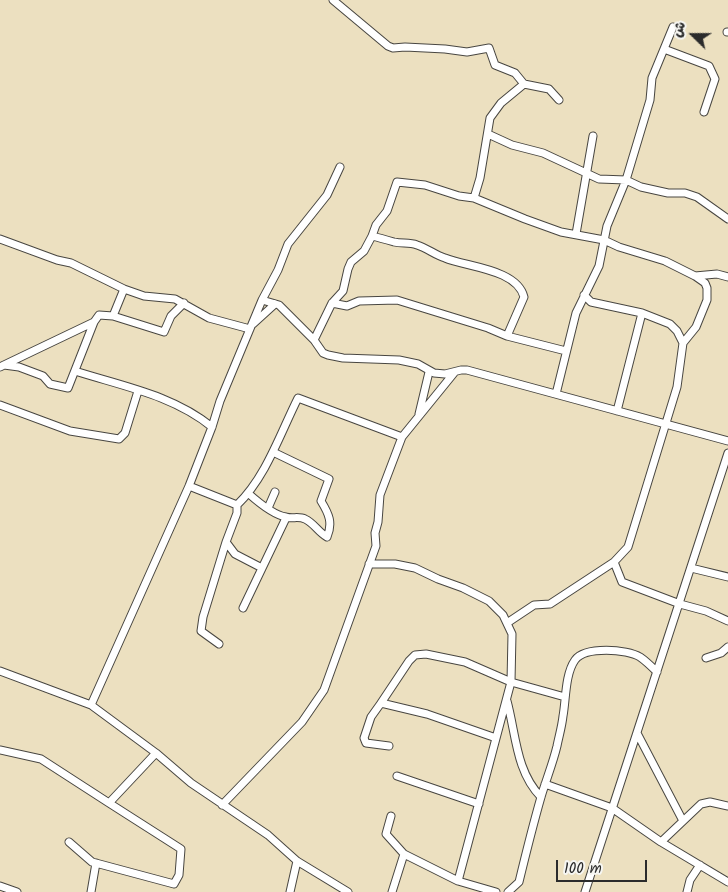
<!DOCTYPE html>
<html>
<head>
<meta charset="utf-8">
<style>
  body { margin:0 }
  #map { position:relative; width:728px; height:892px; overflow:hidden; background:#ece0c0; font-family:Kalam,"Playpen Sans Arabic",sans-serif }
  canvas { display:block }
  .north { position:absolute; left:668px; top:10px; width:50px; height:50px; -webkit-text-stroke:4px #f6f6f2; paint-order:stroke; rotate:292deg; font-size:14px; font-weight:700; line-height:20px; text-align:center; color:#2b2b2b }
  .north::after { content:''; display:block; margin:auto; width:18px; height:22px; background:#2b2b2b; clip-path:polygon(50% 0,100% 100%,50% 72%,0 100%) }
  .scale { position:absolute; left:556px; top:860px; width:91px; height:22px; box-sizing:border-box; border:2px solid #2b2b2b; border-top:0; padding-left:6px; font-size:15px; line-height:18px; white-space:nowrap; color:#2b2b2b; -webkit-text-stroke:4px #f6f6f2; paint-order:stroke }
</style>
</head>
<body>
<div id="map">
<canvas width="728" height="892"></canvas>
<div class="north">ش</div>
<div class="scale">100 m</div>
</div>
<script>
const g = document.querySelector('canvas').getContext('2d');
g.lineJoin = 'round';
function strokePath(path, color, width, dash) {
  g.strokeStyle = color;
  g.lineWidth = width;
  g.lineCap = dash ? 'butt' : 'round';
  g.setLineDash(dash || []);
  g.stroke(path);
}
const minor = new Path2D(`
  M333 0 388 46 393 48 405 47 445 49 467 52 489 48 495 65 515 73 524 84 549 89 559 100
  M727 32H728
  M664 49 709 66 715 79 704 112
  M488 134 512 145 543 153 599 179 626 180 641 187 668 193H685L697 197 728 219
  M474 198 480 178 490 118 501 103 524 84
  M576 234 593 136
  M372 236C380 238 387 240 394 242 402 244 409 242 417 245 427 248 435 255 445 258 467 267 517 269 524 297L507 336
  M0 239 57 260 71 263 124 289 144 296 175 299 209 318 250 329
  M695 276 717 274 728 277
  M584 295 591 302 642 313 670 324 677 331 683 343
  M262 300 279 305 314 340 323 353 328 355 343 358 399 360 418 364 434 373 445 374 461 370H467L728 441
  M332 303 347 306 359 301 397 300 488 328 507 336 566 351
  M113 316 124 289
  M253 324 275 304
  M314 340 332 303 343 291 348 269 351 262 364 251 372 236 376 225 387 211 397 182 425 185 459 196 474 198 525 219 561 232 604 240 619 247 665 261 695 276 705 283 707 288V300L696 327 683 343 677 387 628 547 614 562 550 604 534 605 507 623
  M4 365 94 322
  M0 367 4 365 19 367 43 376 50 384 68 388 94 322 99 315 113 316 164 332 171 316 184 303
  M75 371C122 386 173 395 212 427
  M556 394 576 313 599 266 607 226 626 180 650 100 652 78 673 27
  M0 405 70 431 119 439 125 433 138 391
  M617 411 642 313
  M419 414 429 372
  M189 486 237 505C266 477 280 434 298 398L402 437
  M249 494C258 502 274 515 286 517 292 519 299 516 305 519 314 523 318 532 327 537 333 523 329 514 321 501L329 479 273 452
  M237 505V513L226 542 235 554 262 568
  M268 508 275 492
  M614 562 622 582 680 604 706 611 728 621
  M369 564H395L415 568 438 579 463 588 489 601 503 615 512 634 511 682 458 881
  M691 568 728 577
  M243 608 286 518
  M219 644 201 631 203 617 226 542
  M706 658 721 653 728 647
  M0 671 91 705 156 753 191 783 268 835 297 861 348 892
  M507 701C516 734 516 772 541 797
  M381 703 409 661 415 655 426 654 465 662 511 682 565 697
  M91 705 189 486 212 427 220 401 262 300 278 270 288 244 327 195 340 167
  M637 733 683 821
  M389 746 366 743 364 738 371 717 381 703 427 714 496 738
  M0 750 41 759 109 803
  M397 776 479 804
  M545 784 612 808 661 842
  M222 805 302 722 324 690 376 546 375 533 378 522 380 495 402 437 454 373
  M728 806 710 802 701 804 661 842 728 882
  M391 816 386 834 404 854 392 892
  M69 842 92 862 174 884 179 875 181 849 109 803 156 753
  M404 854 458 881 496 892
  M0 886 17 892
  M91 892 96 863
  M290 892 297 861
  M508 892 519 882C526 853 533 825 541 797 546 780 553 763 557 746 559 736 562 726 563 716 566 700 565 674 575 660 585 646 627 649 640 657 646 661 652 667 657 672
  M585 892 728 453
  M687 892 690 880 700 865`);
strokePath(minor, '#484641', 9);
strokePath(minor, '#fff', 7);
</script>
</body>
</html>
